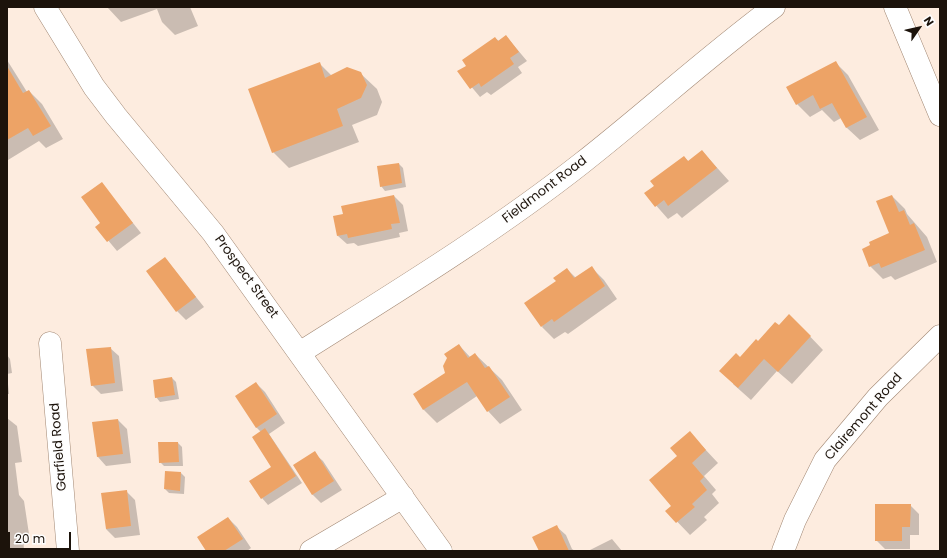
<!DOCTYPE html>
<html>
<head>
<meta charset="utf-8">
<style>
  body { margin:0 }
  #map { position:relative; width:947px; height:558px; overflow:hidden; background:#fdecdf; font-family:Poppins,sans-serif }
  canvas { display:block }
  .frame { position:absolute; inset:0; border:8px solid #1c130b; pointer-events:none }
  .north { position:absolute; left:899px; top:8px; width:40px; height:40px; -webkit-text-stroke:3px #fdfdfd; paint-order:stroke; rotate:56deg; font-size:11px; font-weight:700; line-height:16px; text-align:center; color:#1c130b }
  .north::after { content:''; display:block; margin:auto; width:14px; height:18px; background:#1c130b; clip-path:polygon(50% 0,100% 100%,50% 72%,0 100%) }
  .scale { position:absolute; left:8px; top:532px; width:63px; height:18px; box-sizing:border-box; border:2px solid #1c130b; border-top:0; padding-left:5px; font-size:12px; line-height:14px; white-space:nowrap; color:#1c130b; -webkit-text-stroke:3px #fdfdfd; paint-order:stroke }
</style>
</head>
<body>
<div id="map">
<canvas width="947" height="558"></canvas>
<div class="frame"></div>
<div class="north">N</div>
<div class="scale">20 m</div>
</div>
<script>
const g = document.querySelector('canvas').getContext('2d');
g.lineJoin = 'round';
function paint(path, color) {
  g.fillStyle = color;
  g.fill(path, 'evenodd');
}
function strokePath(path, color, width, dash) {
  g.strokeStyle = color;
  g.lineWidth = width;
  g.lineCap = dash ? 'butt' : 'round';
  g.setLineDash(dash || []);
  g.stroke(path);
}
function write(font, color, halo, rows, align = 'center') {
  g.font = font + ' Poppins,sans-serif';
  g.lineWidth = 3;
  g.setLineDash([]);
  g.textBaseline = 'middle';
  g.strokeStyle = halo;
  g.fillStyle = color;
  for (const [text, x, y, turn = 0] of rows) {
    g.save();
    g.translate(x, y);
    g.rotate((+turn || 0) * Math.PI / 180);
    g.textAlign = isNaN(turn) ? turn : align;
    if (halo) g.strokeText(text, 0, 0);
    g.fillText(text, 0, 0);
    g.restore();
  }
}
const shadow = new Path2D(`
  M107 7H190L198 26 175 35 162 22 157 9 121 22Z
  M506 36 527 61 518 67 522 73 491 95 487 92 480 97 459 72 467 66 495 38 499 41Z
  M7 60 27 92 29 91 42 104 63 139 46 148 39 141 8 160Z
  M835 62 848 75 879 130 860 140 847 128 841 118 834 122 822 110 810 117 797 104Z
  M319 63 332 76 360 73 377 89 382 102 377 115 352 125 359 142 289 168 273 152Z
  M702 151 729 181 682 218 677 213 668 219 646 194 684 157 689 162Z
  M399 164 403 168 406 187 385 191 381 186Z
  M101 183 141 233 117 251 97 227 102 223Z
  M394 196 403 205 408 231 399 233 400 237 358 246 354 243 347 244 338 236 344 215Z
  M892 196 905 209 907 214 927 237 937 262 895 280 891 276 883 279 870 266 890 234Z
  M165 258 204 307 186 320 177 311 147 271Z
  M592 268 604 280 617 299 568 334 565 332 554 339 542 327 567 269 576 278Z
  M779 327H801L823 350 792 384 777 371 751 400 733 384 740 358Z
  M459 345 470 357 475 354 502 380 522 410 500 424 488 411 477 396 437 423 424 410 414 394 446 373Z
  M110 348 119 356 123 391 101 394 92 385Z
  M7 355 10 359 12 373 7 374 9 394H7Z
  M172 378 176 382 179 399 160 402 156 397Z
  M256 383 265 392 285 423 269 434 302 483 268 505 262 498 272 467 261 432 256 427Z
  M7 418 17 426 22 462 15 463 19 495 24 501 29 534 23 535 24 550 16 551H7Z
  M118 420 127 429 131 463 106 466 98 457Z
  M690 433 718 463 704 476 716 490 712 494 719 503 704 517 707 520 690 535 667 511 673 506 678 456Z
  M178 443 182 447 183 466H164L160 462Z
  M314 453 323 461 342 490 321 503 312 494Z
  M181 473 185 477 184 494 169 493 165 489Z
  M126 491 135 500 140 535 115 538 106 529Z
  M910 505 919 514V535H910V549H885L876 540Z
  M228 518 237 527 251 548 247 551H207Z
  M557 527 566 535 572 549 575 551H540Z
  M612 539 622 551H588Z`);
const building = new Path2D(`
  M506 35 519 52 510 58 514 64 481 87 479 83 470 89 457 71 466 66 462 60 495 37 498 41Z
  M836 61 867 117 846 128 832 103 820 109 813 95 796 105 786 87Z
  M320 62 325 78 347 67 361 72 367 85 361 98 337 109 343 126 272 153 248 89Z
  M7 66 23 93 29 90 51 126 33 136 28 128 7 140Z
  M702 150 717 168 668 206 664 200 655 207 644 193 654 186 650 181 684 156 688 161Z
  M399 163 402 183 380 187 377 166Z
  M102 182 133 223 107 242 95 227 100 223 81 197Z
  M394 195 400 223 391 224 392 229 348 238 347 234 337 236 333 216 343 214 341 206Z
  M892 195 899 212 904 210 910 225 914 223 925 250 881 268 879 263 869 267 862 249 870 245 869 242 889 233 876 201Z
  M165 257 196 297 176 312 146 271Z
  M592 266 605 286 554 322 552 319 541 327 524 303 556 281 553 278 567 268 574 278Z
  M789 314 811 336 778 372 764 359 738 388 719 371 736 353 740 357 756 339 758 341 775 322 779 325Z
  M459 344 468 358 475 353 485 368 489 366 510 397 487 412 467 382 423 410 413 394 445 373 443 366 447 358 444 354Z
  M111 347 115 383 91 386 86 349Z
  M172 377 175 395 155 398 153 380Z
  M256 382 277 414 256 428 235 396Z
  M118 419 123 454 97 457 92 422Z
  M265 428 296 476 261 499 249 481 271 467 252 437Z
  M690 431 706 450 692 463 704 477 700 481 707 490 692 504 695 507 676 523 665 511 671 506 649 480 677 456 670 448Z
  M158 442H178L179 462 159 463Z
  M315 451 334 481 312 495 293 465Z
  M165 471 181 472 180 491 164 489Z
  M127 490 131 526 106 529 101 493Z
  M875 504H911L910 527H902V541H875Z
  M228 517 243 539 224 551H206L197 537Z
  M557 525 569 551H539L532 537Z`);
const minor = new Path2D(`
  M45 7 94 87 116 116 213 233 441 551
  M895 7 940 115
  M50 343 68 551
  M301 352C396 292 493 233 582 163 647 112 708 56 774 7
  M311 551 403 497
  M783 551 795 520 825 460 878 397 940 336`);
const streetNames = [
  ["Fieldmont Road",545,190,-37],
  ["Prospect Street",246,277,54],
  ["Clairemont Road",864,417,-49],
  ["Garfield Road",59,447,-95]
];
paint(shadow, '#0003');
paint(building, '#eda366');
strokePath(minor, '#a18773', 23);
strokePath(minor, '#fff', 22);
write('13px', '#1c130b', '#fdfdfd', streetNames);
</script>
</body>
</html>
